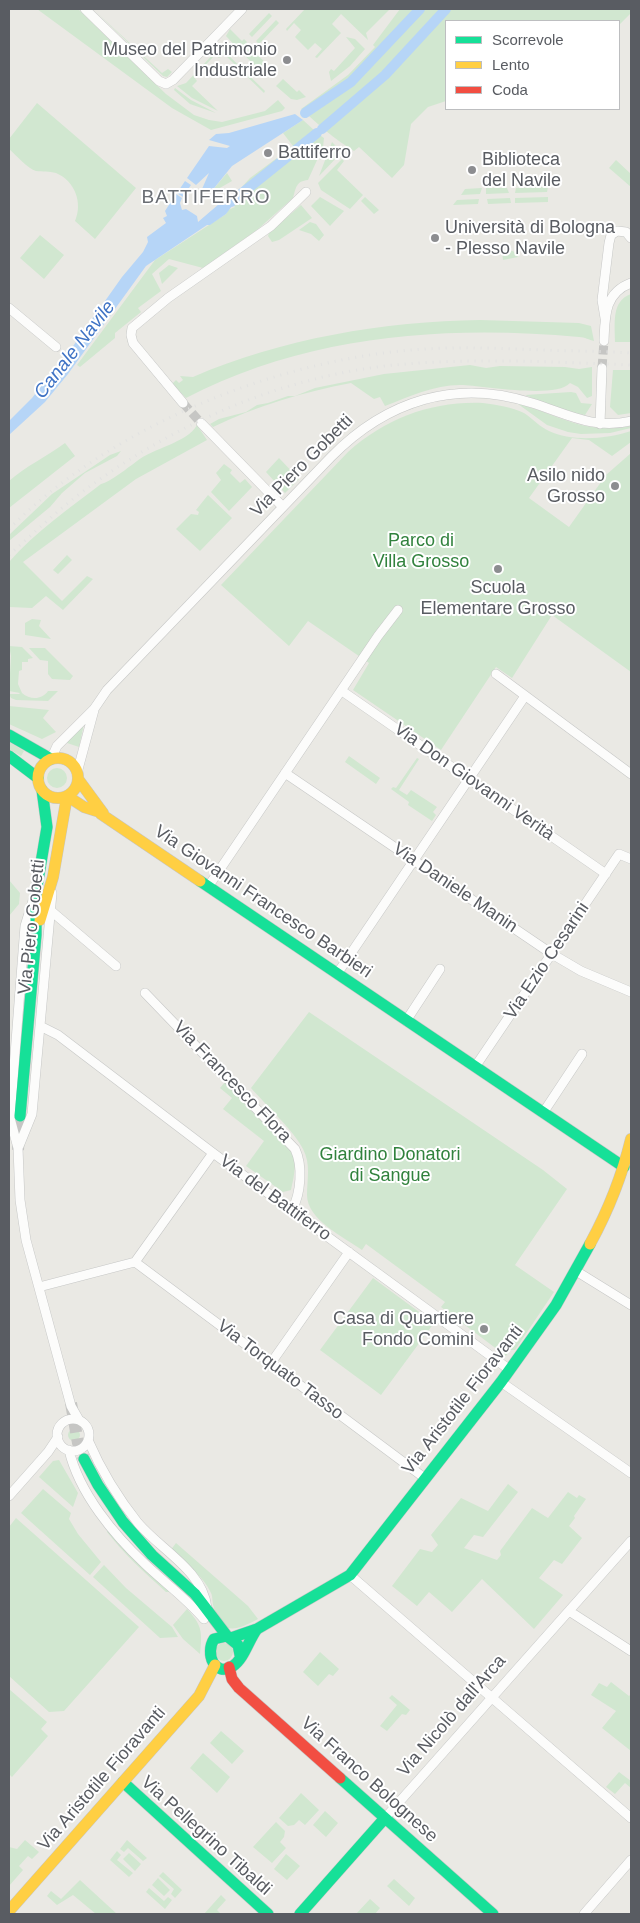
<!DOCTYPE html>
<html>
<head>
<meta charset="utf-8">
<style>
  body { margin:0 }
  #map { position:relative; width:640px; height:1923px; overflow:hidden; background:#eae9e4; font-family:Helvetica,sans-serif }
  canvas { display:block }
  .frame { position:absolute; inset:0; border:10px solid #595c62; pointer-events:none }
  .legend { position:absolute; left:445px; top:20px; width:175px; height:90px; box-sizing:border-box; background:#fff; border:1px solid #bdbec0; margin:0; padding:6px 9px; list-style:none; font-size:15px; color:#595c62 }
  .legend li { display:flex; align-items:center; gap:10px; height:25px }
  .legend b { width:25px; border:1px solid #bdbec0 }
</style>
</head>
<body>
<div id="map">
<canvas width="640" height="1923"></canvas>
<div class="frame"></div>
<ul class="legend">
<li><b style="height:6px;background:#16e098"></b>Scorrevole</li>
<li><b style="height:6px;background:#ffcf43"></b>Lento</li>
<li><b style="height:6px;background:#f24e42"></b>Coda</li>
</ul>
</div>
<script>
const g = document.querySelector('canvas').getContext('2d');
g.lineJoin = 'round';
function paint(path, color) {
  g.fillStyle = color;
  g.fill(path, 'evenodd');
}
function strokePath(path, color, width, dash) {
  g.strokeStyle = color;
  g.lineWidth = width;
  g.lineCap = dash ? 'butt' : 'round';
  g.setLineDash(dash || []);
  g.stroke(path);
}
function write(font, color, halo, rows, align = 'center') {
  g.font = font + ' Helvetica,sans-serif';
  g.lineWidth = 4;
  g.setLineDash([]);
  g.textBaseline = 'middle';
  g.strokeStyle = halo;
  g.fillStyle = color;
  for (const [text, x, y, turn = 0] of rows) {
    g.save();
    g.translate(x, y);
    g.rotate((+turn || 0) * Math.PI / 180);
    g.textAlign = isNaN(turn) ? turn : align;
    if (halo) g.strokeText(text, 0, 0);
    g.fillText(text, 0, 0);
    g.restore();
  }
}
const green = new Path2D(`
  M37 9H78L166 94 194 115 209 120 222 122 265 111 278 100 285 108 282 111 211 130 172 108Z
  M93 9 162 73 168 69 172 72 167 77 163 76Z
  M305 9H390L366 33 368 40 341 14 332 24 341 33 317 58 315 57 322 49 315 43 308 50 295 37 301 30 294 23 287 31 286 29Z
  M400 9H631V13L619 25V21H446V101L428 107 411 124 404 165 392 178 359 147 354 151C334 139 318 124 301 109L348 75 375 47 373 45Z
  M269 13 272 16 252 37 249 34Z
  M276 20 279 23 259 44 256 41Z
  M230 29 242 41 244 39 247 42 240 51 226 36Z
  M346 37 355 39 365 49 350 66 331 81 329 72 331 69 334 71 355 48Z
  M252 46 255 49 253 51 267 64 261 71 243 54Z
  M218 49 223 50 265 91 264 93 224 54 219 58 215 55 194 77 197 81 192 86 218 111 192 98 177 86 186 83Z
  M283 79 297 92 299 90 306 97 297 100 291 99 276 86Z
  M175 88 191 100 216 113 190 104 174 90Z
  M37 103 136 188 95 239 75 221C83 203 75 181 56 173 49 171 43 172 36 171 28 169 16 155 9 149V139Z
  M303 120 315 131 266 171 251 180 230 200 250 178 293 146 283 133Z
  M318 134 324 138 323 147 308 180C296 181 296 188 293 198L257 230 203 268 169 259 152 274 161 291 138 308 141 312 115 333V338L80 367 77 365 155 260 226 214 228 210 235 207 233 205C258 179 290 157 318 134Z
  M332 142 342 152 319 176Z
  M342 159 344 161 337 170 363 195 350 209 321 190 318 183Z
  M616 160 631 174V187L609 168Z
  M227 173 232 181 211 193V192Z
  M548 187 547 192 515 193 516 188Z
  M482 188 480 194 461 195 465 189Z
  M486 188H507L509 193 486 194Z
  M320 197 344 211 330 226 311 206Z
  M365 197 379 210 374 214 361 201Z
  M548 197V202L515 203V198Z
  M510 198 511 203 488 204 487 199Z
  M479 199 478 204 453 205 457 200Z
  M301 205 312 218 279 240 272 242 268 236 269 233Z
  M310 222 316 224 324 235 319 241 311 234 299 230Z
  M40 235 64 255 44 279 20 258Z
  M513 251 518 257 503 260 502 252Z
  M169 265 178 268 162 284 159 273Z
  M631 294V342H615C615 324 611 301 631 294Z
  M480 320 579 323 591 326 594 341C589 340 585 337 579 337 445 325 308 335 186 398L172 384 176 380 179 383 183 380 180 376 193 377C280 339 385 321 480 320Z
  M470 365 486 368 500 366 565 367 579 369 592 367V396L587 398 578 387 570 383C556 399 485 386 463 385 436 384 410 396 385 406L380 397 374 399 351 383C304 392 256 406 213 427L210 424 219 419 246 412 257 405 268 403 288 396H295L315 388 384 374Z
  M613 370H631V413L618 415 610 407Z
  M571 392 576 393 581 403 592 404 585 415 569 413 525 395Z
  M483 403C497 405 512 407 524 413 533 419 540 427 549 431 572 442 607 439 631 431V442L612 456 589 440 572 438 529 498 569 527 606 475 631 453V672L552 615 512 678 496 667 441 750 353 690 369 663 308 621 289 646 221 585 348 452C386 418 432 401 483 403Z
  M518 404C561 415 583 435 631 426V428L610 433 581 434 568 432 547 425Z
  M197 425 207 440 136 479 23 562 62 601 87 576 93 579 63 610 46 596 32 608 9 607V562C35 532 70 508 101 484 110 482 129 467 137 461 153 448 187 443 197 425Z
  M65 443 75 456 9 508V481C26 466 46 457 65 443Z
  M121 451 117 456 85 473 62 493 50 507 9 541V535L52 494 110 455Z
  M279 458 299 479 285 493 266 472Z
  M224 464 232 470 230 473 240 483 245 479 252 487 229 511 211 492 221 480 216 473Z
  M208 495 232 518 200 551 176 529 191 514 198 515 199 512 196 510Z
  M67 555 72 560 58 574 53 570Z
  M32 619 41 620 39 626 51 639 25 635V623Z
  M9 646 22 647 33 658 28 659V662H22V670L19 671 18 684 22 693C30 700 42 700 48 691H58L48 701 16 700 11 698 9 694H19L20 693 9 691 11 656Z
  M29 648H45L73 676 70 680 52 679 48 674V661L40 660Z
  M9 706 49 710 43 718 56 732 42 739 9 724Z
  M84 724 79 747 67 743 66 742Z
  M9 742 24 751 21 756 9 749Z
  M349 756 380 778 376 784 345 762Z
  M417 758 419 759 399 790 407 795 411 790 437 807 433 812 436 815 432 821 408 805 409 802 391 789 393 787 396 788Z
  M47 778a10 10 0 1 1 20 0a10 10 0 1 1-20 0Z
  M9 880 20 893 19 904 9 916Z
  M309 1012 543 1170 567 1189 515 1265 554 1292 515 1350H510L506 1356 441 1307 445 1302 366 1244 362 1250C344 1237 307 1220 307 1195 307 1179 311 1164 303 1149 295 1132 265 1104 251 1088Z
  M225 1082C240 1098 287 1138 293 1156 297 1166 293 1180 291 1190L283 1192 246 1166 264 1141 223 1109 232 1098 220 1088Z
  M373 1278 434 1323 381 1395 320 1350Z
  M68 1435a6 6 0 1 1 12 0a6 6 0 1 1-12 0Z
  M59 1460 78 1493 73 1507 39 1477 53 1461Z
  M508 1484 518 1492 483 1537 474 1535 464 1548 497 1560 501 1555 500 1551 532 1508 548 1518 568 1492 577 1498 579 1495 586 1499 574 1516 575 1518 569 1526 582 1538 562 1564 554 1560 539 1578 563 1595 534 1629 482 1579 452 1612 429 1592 417 1606 392 1586 420 1549 432 1552 438 1545 431 1535 461 1498 488 1511Z
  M43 1489 71 1513 69 1519 78 1534 101 1562 90 1575 21 1513Z
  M16 1518 139 1627 64 1711 49 1712 9 1676V1527Z
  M108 1530 170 1592H166C145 1573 124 1554 107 1532Z
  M176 1543 248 1606 258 1619C237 1630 222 1637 214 1608 212 1603 213 1597 211 1593 203 1575 184 1563 170 1551Z
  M104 1565 126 1588 172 1627 178 1637 160 1638 93 1577Z
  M187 1609C203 1626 202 1633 200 1654L183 1639 173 1625Z
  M215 1652a9 9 0 1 1 18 0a9 9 0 1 1-18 0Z
  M320 1652 339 1669 333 1676 329 1674 318 1686 303 1672Z
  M611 1682 629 1696 631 1694V1751L602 1728 616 1711 591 1695 599 1683 607 1687Z
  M9 1689 47 1722 41 1729 48 1736 12 1777 9 1774Z
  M392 1695 410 1710 406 1715 402 1714 387 1731 380 1726 397 1705 389 1698Z
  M221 1731 244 1751 232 1764 210 1743Z
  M203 1753 230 1777 217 1793 190 1768Z
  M619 1772 631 1781V1788L625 1783 615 1794 606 1787Z
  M301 1793 319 1810 305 1825 299 1820 294 1825 288 1826 279 1818Z
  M325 1811 338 1823 326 1837 313 1825Z
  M276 1822 285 1831 284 1837 280 1842 286 1848 272 1863 253 1847Z
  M25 1840 39 1852 32 1859 28 1856 19 1866 23 1870 9 1886V1847L17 1849Z
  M127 1840 147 1858 143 1861 128 1848 124 1852 120 1849Z
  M117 1851 121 1855 117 1860 133 1873 129 1877 110 1860Z
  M129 1853 141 1864 135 1871 123 1859Z
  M286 1854 300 1866 287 1880 274 1869Z
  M163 1872 182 1890 175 1898 171 1894 174 1889 159 1876Z
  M158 1878 170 1890 164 1896 152 1885Z
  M394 1879 415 1898 409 1906 387 1886Z
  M80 1880 117 1914H96L73 1895 57 1905 47 1896 51 1891 61 1899Z
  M149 1888 164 1901 168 1897 172 1900 165 1909 146 1892Z
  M221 1895 226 1900 217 1910 221 1914H204Z
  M370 1899 380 1908 375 1914H356Z`);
const water = new Path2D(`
  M295 114 303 120 232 166 211 192 202 189 209 173 196 185 187 178 209 146 227 148 230 146 209 140 216 134 229 133Z
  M185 181 191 185 183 197 177 193Z
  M176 194 182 198 180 203 182 210 186 209 197 216 198 222 219 204 227 200 232 206 226 214 210 225H207L146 266 68 374 45 402 9 435V421L32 398 71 349 122 277 143 252 148 242 147 237 166 223 163 218 167 216 165 211Z`);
const canal = new Path2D(`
  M305 113 351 82 420 9
  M322 129 385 75 446 9
  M231 202 317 133`);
const streetTunnel = new Path2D(`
  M602 368 604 341
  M183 403 201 423`);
const secondaryTunnel = new Path2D(`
  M18 1150 20 1116
  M71 1403 78 1443 84 1459`);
const street = new Path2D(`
  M85 9 159 81 166 84 173 80 242 9
  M9 308 56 347
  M605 318 602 300 609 243 611 235 617 231 626 232 631 238
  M604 341C605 317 604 293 631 283
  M183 403 133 343 131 335 132 328 168 298 271 226 306 192
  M201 423 283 507
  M600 424 602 368
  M496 674 631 774
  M342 691 606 874
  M51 759 57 746 94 709 107 690 331 457C386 401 456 378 532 403 567 414 594 430 631 421
  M77 773 94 710
  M285 773 552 954 581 971 631 992
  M208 887 378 636 398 610
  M34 897 25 926 10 1118 18 1148 20 1200 26 1240 71 1406 79 1420
  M50 910 116 966
  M337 974 525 696
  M145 993 295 1149C303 1166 301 1193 292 1210
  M406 1021 440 969
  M40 1026 58 1035 213 1153 510 1370
  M475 1067 619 854 631 859
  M543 1113 582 1054
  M19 1146 32 1114 52 893
  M135 1262 426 1479
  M576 1271 631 1305
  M39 1287 135 1262 213 1153
  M271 1363 349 1252
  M501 1382 631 1473
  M57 1435a16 16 0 1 1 32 0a16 16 0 1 1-32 0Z
  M88 1440C101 1470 118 1498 138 1523 161 1550 203 1571 207 1608
  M69 1450C79 1493 114 1535 145 1564 165 1583 187 1599 204 1619
  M9 1496 48 1452 58 1437
  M350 1575 631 1818
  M569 1611 631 1651
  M385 1818 631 1541
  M584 1914 631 1860`);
const fast = new Path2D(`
  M9 735 51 759
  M9 756 38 778
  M200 881 624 1167
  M20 1116 36 935V892L47 827 42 790
  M84 1459 98 1485 123 1522 152 1555 195 1594 227 1636
  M231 1638 257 1629 350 1575 501 1382 556 1305 590 1244
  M240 1655 238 1645 227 1636 214 1639C205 1653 214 1678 233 1666 244 1659 249 1639 257 1629
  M340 1778 493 1914
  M123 1782 268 1914
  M300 1914 385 1818`);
const slow = new Path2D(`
  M38 778a20 20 0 1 1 40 0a20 20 0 1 1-40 0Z
  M78 779 103 813 101 814 200 881
  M67 796 84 807 103 813
  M40 920 53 877 67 796
  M590 1244C608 1211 622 1176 631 1139
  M9 1911 199 1696 215 1665`);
const jam = new Path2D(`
  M229 1667 232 1679 239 1688 340 1778`);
const rail = new Path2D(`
  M9 529C107 430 264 365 401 351 447 346 494 348 541 350 571 351 601 351 631 353
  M9 555C35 532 61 507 89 487 181 420 291 373 405 364 480 358 556 362 631 365`);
const markers = [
  [287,60,5,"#8c8d90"],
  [268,153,5,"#8c8d90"],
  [472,170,5,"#8c8d90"],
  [435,238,5,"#8c8d90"],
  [615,486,5,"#8c8d90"],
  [498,569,5,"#8c8d90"],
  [484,1329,5,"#8c8d90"]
];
const poiNames = [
  ["Museo del Patrimonio",277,50],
  ["Industriale",277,71],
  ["Battiferro",278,153,"left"],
  ["Biblioteca",482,160,"left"],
  ["del Navile",482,181,"left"],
  ["Università di Bologna",445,228,"left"],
  ["- Plesso Navile",445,249,"left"],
  ["Asilo nido",605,476],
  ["Grosso",605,497],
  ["Scuola",498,588,"center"],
  ["Elementare Grosso",498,609,"center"],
  ["Casa di Quartiere",474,1319],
  ["Fondo Comini",474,1340]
];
const streetNames = [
  ["Via Piero Gobetti",302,466,-45],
  ["Via Don Giovanni Verità",474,782,35],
  ["Via Daniele Manin",455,888,34],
  ["Via Giovanni Francesco Barbieri",263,902,34],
  ["Via Piero Gobetti",32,927,-84],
  ["Via Ezio Cesarini",547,961,-56],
  ["Via Francesco Flora",232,1082,46],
  ["Via del Battiferro",275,1198,36],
  ["Via Torquato Tasso",280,1370,37],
  ["Via Aristotile Fioravanti",463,1400,-52],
  ["Via Nicolò dall'Arca",452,1716,-49],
  ["Via Aristotile Fioravanti",102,1779,-49],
  ["Via Franco Bolognese",369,1780,42],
  ["Via Pellegrino Tibaldi",206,1836,42]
];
const parkNames = [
  ["Parco di",421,541],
  ["Villa Grosso",421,562],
  ["Giardino Donatori",390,1155],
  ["di Sangue",390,1176]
];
const neighbourhoodNames = [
  ["BATTIFERRO",206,198]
];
const waterNames = [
  ["Canale Navile",75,350,-52]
];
paint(green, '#d1e7d0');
paint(water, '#b6d5f7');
strokePath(canal, '#b6d5f7', 10);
strokePath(streetTunnel, '#c6c6c4', 9, [9, 4.5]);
strokePath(secondaryTunnel, '#c6c6c4', 12, [12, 6]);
strokePath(street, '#c6c7c6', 10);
strokePath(fast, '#c5c5c5', 12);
strokePath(slow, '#c5c5c5', 12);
strokePath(jam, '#c5c5c5', 12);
strokePath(street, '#fcfcfb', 9);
strokePath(fast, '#16e098', 11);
strokePath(slow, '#ffcf43', 11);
strokePath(jam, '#f24e42', 11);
strokePath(rail, '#e2e2e1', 3, [1, 6]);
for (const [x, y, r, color] of markers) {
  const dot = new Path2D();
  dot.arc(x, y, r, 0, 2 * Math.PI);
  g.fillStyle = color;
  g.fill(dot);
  strokePath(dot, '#fff', 2);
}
write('18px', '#595c62', '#fff', poiNames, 'right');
write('18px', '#595c62', '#fff', streetNames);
write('18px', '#31823d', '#fff', parkNames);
g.letterSpacing = '1px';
write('19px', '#6a6e74', '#fff', neighbourhoodNames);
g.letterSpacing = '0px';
write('italic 19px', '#3f73c5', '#fff', waterNames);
</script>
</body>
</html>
